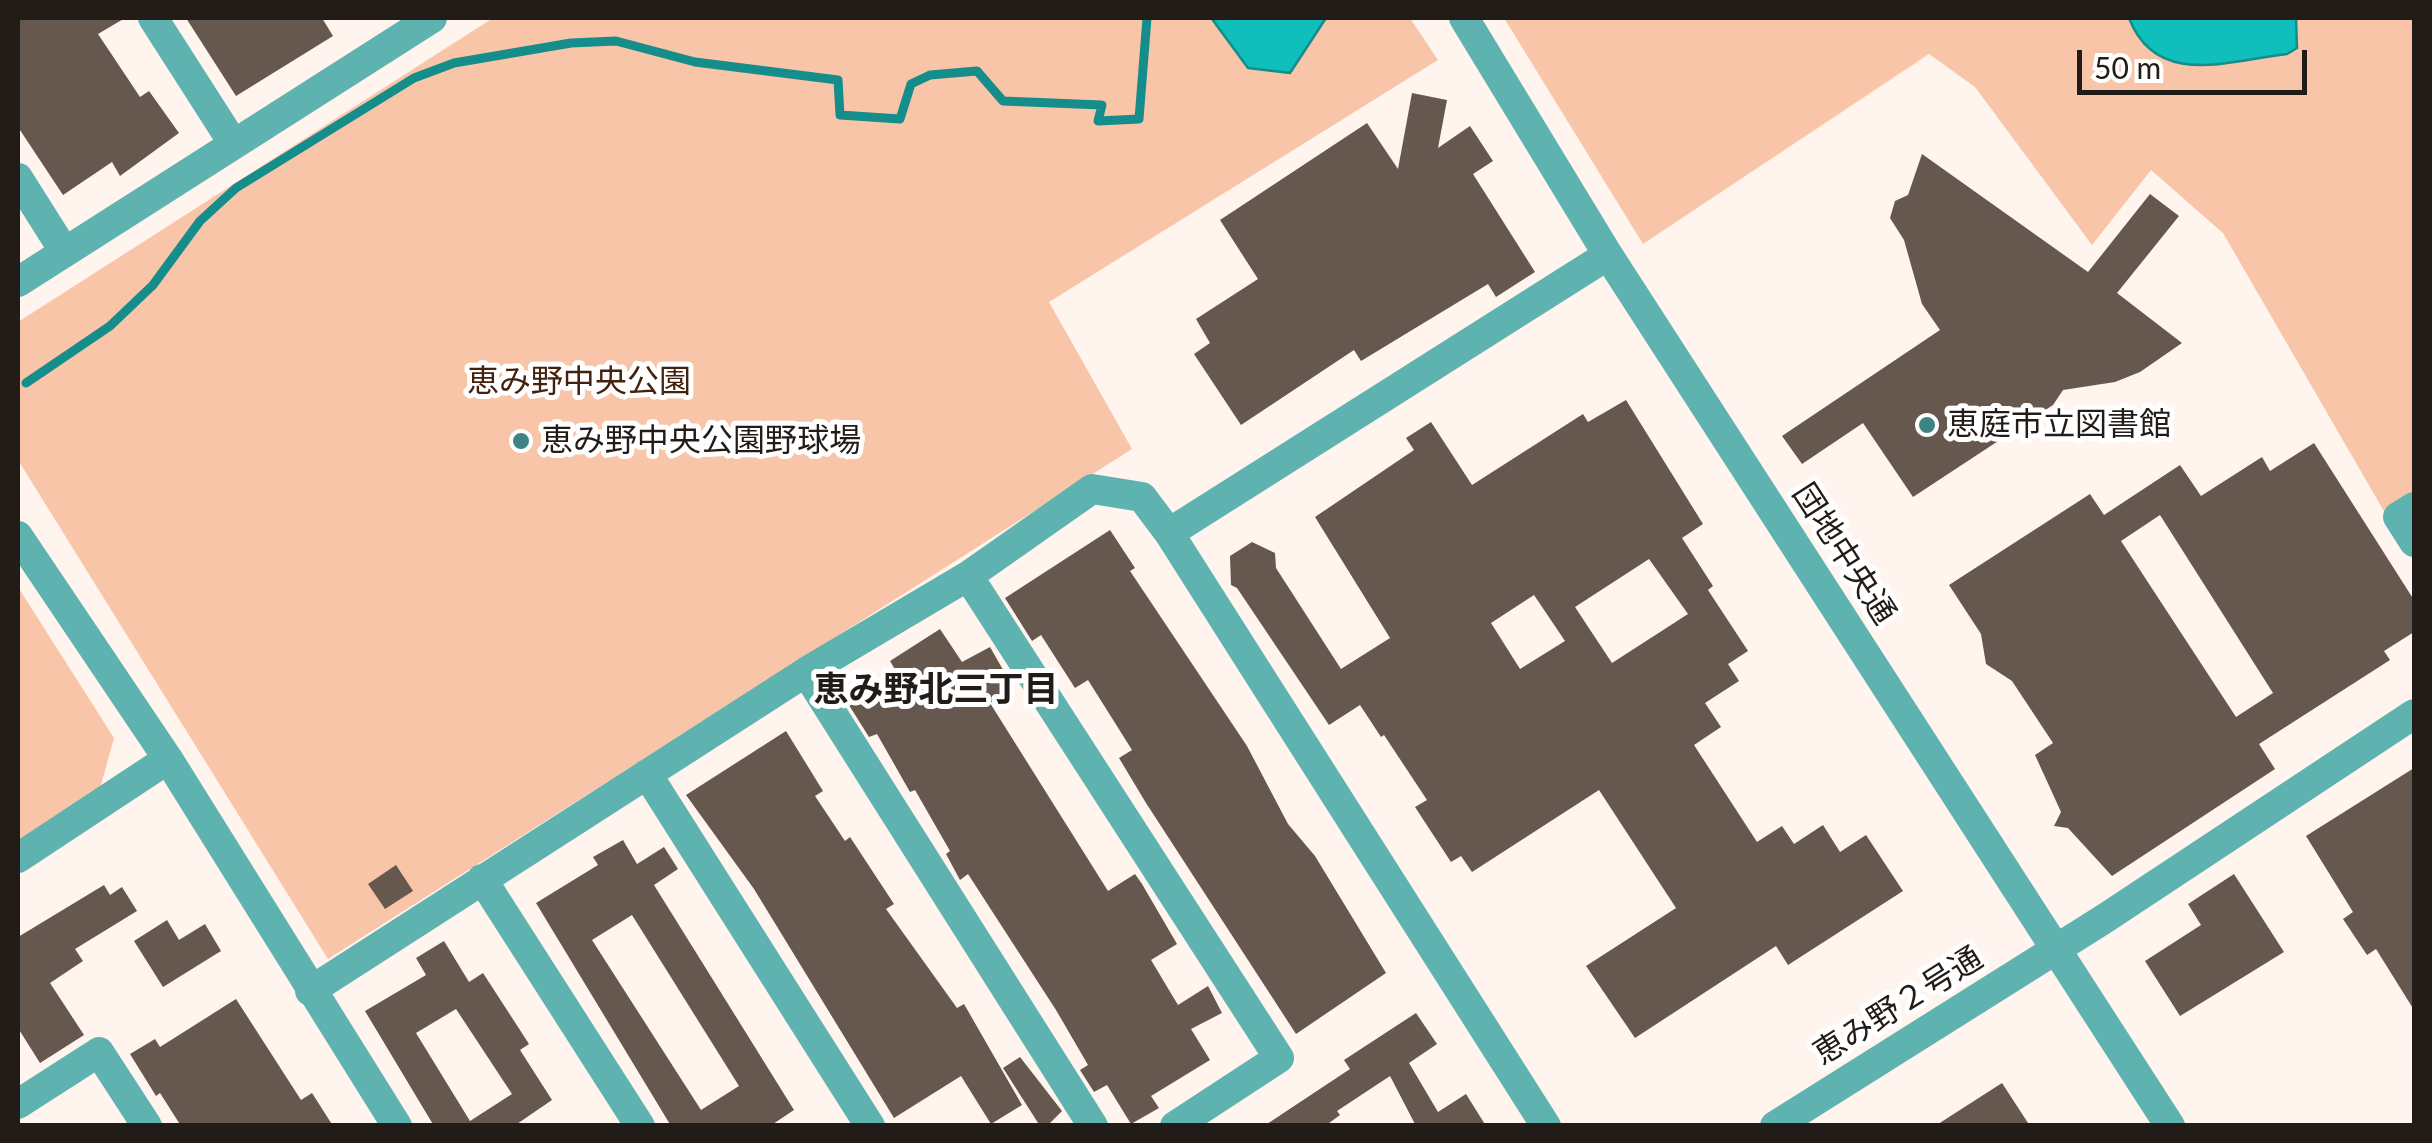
<!DOCTYPE html>
<html>
<head>
<meta charset="utf-8">
<style>
  body { margin:0 }
  #map { position:relative; width:2432px; height:1143px; overflow:hidden; background:#fff4ee; font-family:Lato,sans-serif }
  canvas { display:block }
  .frame { position:absolute; inset:0; border:20px solid #221c18; pointer-events:none }
  .scale { position:absolute; left:2077px; top:50px; width:230px; height:45px; box-sizing:border-box; border:5px solid #221c18; border-top:0; padding-left:12px; font-size:30px; line-height:35px; white-space:nowrap; color:#221c18; -webkit-text-stroke:8px #fff; paint-order:stroke }
</style>
</head>
<body>
<div id="map">
<canvas width="2432" height="1143"></canvas>
<div class="frame"></div>
<div class="scale">50 m</div>
</div>
<script>
const g = document.querySelector('canvas').getContext('2d');
g.lineJoin = 'round';
function paint(path, color) {
  g.fillStyle = color;
  g.fill(path, 'evenodd');
}
function strokePath(path, color, width, dash) {
  g.strokeStyle = color;
  g.lineWidth = width;
  g.lineCap = dash ? 'butt' : 'round';
  g.setLineDash(dash || []);
  g.stroke(path);
}
function write(font, color, halo, rows, align = 'center') {
  g.font = font + ' Lato,"Noto Sans JP",sans-serif';
  g.lineWidth = 10;
  g.setLineDash([]);
  g.textBaseline = 'middle';
  g.strokeStyle = halo;
  g.fillStyle = color;
  for (const [text, x, y, turn = 0] of rows) {
    g.save();
    g.translate(x, y);
    g.rotate((+turn || 0) * Math.PI / 180);
    g.textAlign = isNaN(turn) ? turn : align;
    if (halo) g.strokeText(text, 0, 0);
    g.fillText(text, 0, 0);
    g.restore();
  }
}
const green = new Path2D(`
  M493 18H1410L1438 60 1049 302 1132 449 328 959 18 460V322Z
  M1504 18H2414V494L2385 513 2223 233 2151 170 2092 245 1975 87 1929 54 1643 244Z
  M18 587 114 738 99 792 18 842Z`);
const water = new Path2D(`
  M1326 18 1290 73 1248 68 1212 19Z
  M2129 18H2296L2297 48 2287 54C2228 61 2156 88 2129 18Z`);
const stream = new Path2D(`
  M26 383 110 326 153 285 200 221 236 188 414 78 454 63 571 43 616 41 695 62 838 80 840 115 900 119 911 84 930 75 977 71 1003 101 1102 105 1098 121 1139 119 1147 18`);
const building = new Path2D(`
  M18 18H125L98 34 140 97 149 91 179 133 120 176 112 162 63 195 18 127Z
  M186 18H322L333 36 236 96Z
  M1412 93 1447 100 1438 148 1470 126 1493 161 1473 174 1535 272 1496 297 1488 284 1361 361 1354 350 1241 425 1194 354 1210 343 1196 319 1258 279 1220 220 1367 123 1398 169Z
  M1922 154 2088 272 2150 194 2179 216 2117 293 2182 343 2140 372 2115 382 2063 390 2053 405 1913 497 1863 423 1802 464 1782 436 1940 330 1922 304 1904 240 1890 218 1895 201 1908 195Z
  M1626 400 1703 524 1682 538 1713 586 1708 590 1748 651 1728 664 1739 681 1705 703 1721 727 1694 745 1757 842 1782 826 1794 844 1823 825 1840 852 1866 835 1903 891 1788 965 1776 946 1635 1038 1586 966 1676 908 1599 790 1472 872 1461 856 1451 862 1415 807 1427 800 1384 735 1381 737 1360 705 1329 725 1237 588 1231 585 1230 556 1252 542 1275 553 1276 568 1341 669 1390 638 1315 517 1414 450 1406 438 1431 422 1472 485 1583 414 1588 422ZM1649 559 1688 614 1612 663 1575 607ZM1534 595 1565 641 1520 669 1491 623Z
  M2314 443 2414 600V632L2384 651 2390 660 2259 744 2275 769 2112 876 2068 828 2054 826 2061 812 2035 755 2053 743 2012 681 1986 664 1981 634 1949 585 2090 494 2104 515 2180 465 2201 496 2262 457 2270 471ZM2160 515 2273 693 2236 717 2121 541Z
  M1110 530 1135 568 1130 571 1247 746 1288 824 1315 856 1386 973 1296 1034 1146 803 1119 758 1132 750 1088 680 1075 688 1041 635 1032 641 1005 598Z
  M940 629 962 662 990 647 1014 689 990 703 1108 891 1135 874 1142 884 1177 944 1151 960 1178 1005 1208 986 1222 1013 1191 1029 1210 1060 1151 1096 1159 1108 1131 1124 1107 1085 1094 1092 1080 1070 1088 1065 1056 1010 968 874 960 880 946 854 950 851 915 790 910 792 877 734 869 737 847 702 896 671 890 661Z
  M786 731 823 791 815 796 845 841 850 837 894 904 886 909 957 1008 964 1004 1022 1105 991 1124 961 1076 894 1118 754 889 686 795Z
  M2414 768V1010L2376 949 2367 955 2343 919 2353 912 2306 836Z
  M623 840 637 864 664 847 678 869 654 885 794 1110 770 1126H671L536 903 598 865 593 857ZM632 915 739 1086 701 1110 592 940Z
  M396 865 413 891 385 909 368 884Z
  M2234 874 2284 952 2180 1016 2145 961 2201 925 2188 904Z
  M104 885 110 895 122 887 137 911 75 949 83 961 50 983 84 1035 40 1063 18 1028V937Z
  M167 920 179 940 205 924 221 951 163 987 134 941Z
  M444 941 469 982 483 973 529 1044 520 1050 552 1100 514 1126H434L365 1011 426 975 416 958ZM456 1009 512 1094 470 1121 416 1033Z
  M236 999 301 1100 312 1093 333 1126H181L160 1093 156 1096 130 1054 155 1039 160 1047Z
  M1416 1013 1437 1044 1409 1063 1438 1112 1466 1094 1486 1126H1416L1390 1076 1337 1111 1340 1115 1325 1126H1264L1350 1069 1344 1060Z
  M1020 1057 1062 1111 1047 1126H1040L1003 1068Z
  M2002 1083 2030 1126H1935Z`);
const minor = new Path2D(`
  M153 18 233 143
  M1464 18 1608 255 2170 1126
  M18 178 64 251
  M18 282 432 18
  M2414 507 2398 517 2414 542
  M1169 533 1608 255
  M18 536 168 759 397 1126
  M968 576 1279 1058 1175 1126
  M806 672 1093 1126
  M647 774 870 1126
  M18 858 168 759
  M482 879 640 1126
  M310 991 806 672 968 576 1092 489 1142 497 1169 533 1546 1126
  M18 1104 99 1052 147 1126
  M1775 1126 2104 919 2414 714`);
const markers = [
  [1927,425,10,"#3d8583"],
  [521,441,10,"#3d8583"]
];
const parkNames = [
  ["恵み野中央公園",579,382]
];
const poiNames = [
  ["恵庭市立図書館",1947,425],
  ["恵み野中央公園野球場",541,441]
];
const streetNames = [
  ["団地中央通",1844,554,57],
  ["恵み野２号通",1898,1006,-32]
];
const neighbourhoodNames = [
  ["恵み野北三丁目",936,690]
];
paint(green, '#f9c5a9');
paint(water, '#10bebb');
strokePath(water, '#158d8a', 2.5);
strokePath(stream, '#158d8a', 9);
paint(building, '#66574f');
strokePath(minor, '#5eb2af', 30);
for (const [x, y, r, color] of markers) {
  const dot = new Path2D();
  dot.arc(x, y, r, 0, 2 * Math.PI);
  g.fillStyle = color;
  g.fill(dot);
  strokePath(dot, '#fff', 4);
}
write('32px', '#43210c', '#fff', parkNames);
write('32px', '#221c18', '#fff', poiNames, 'left');
write('32px', '#221c18', '#fff', streetNames);
write('bold 35px', '#221c18', '#fff', neighbourhoodNames);
</script>
</body>
</html>
